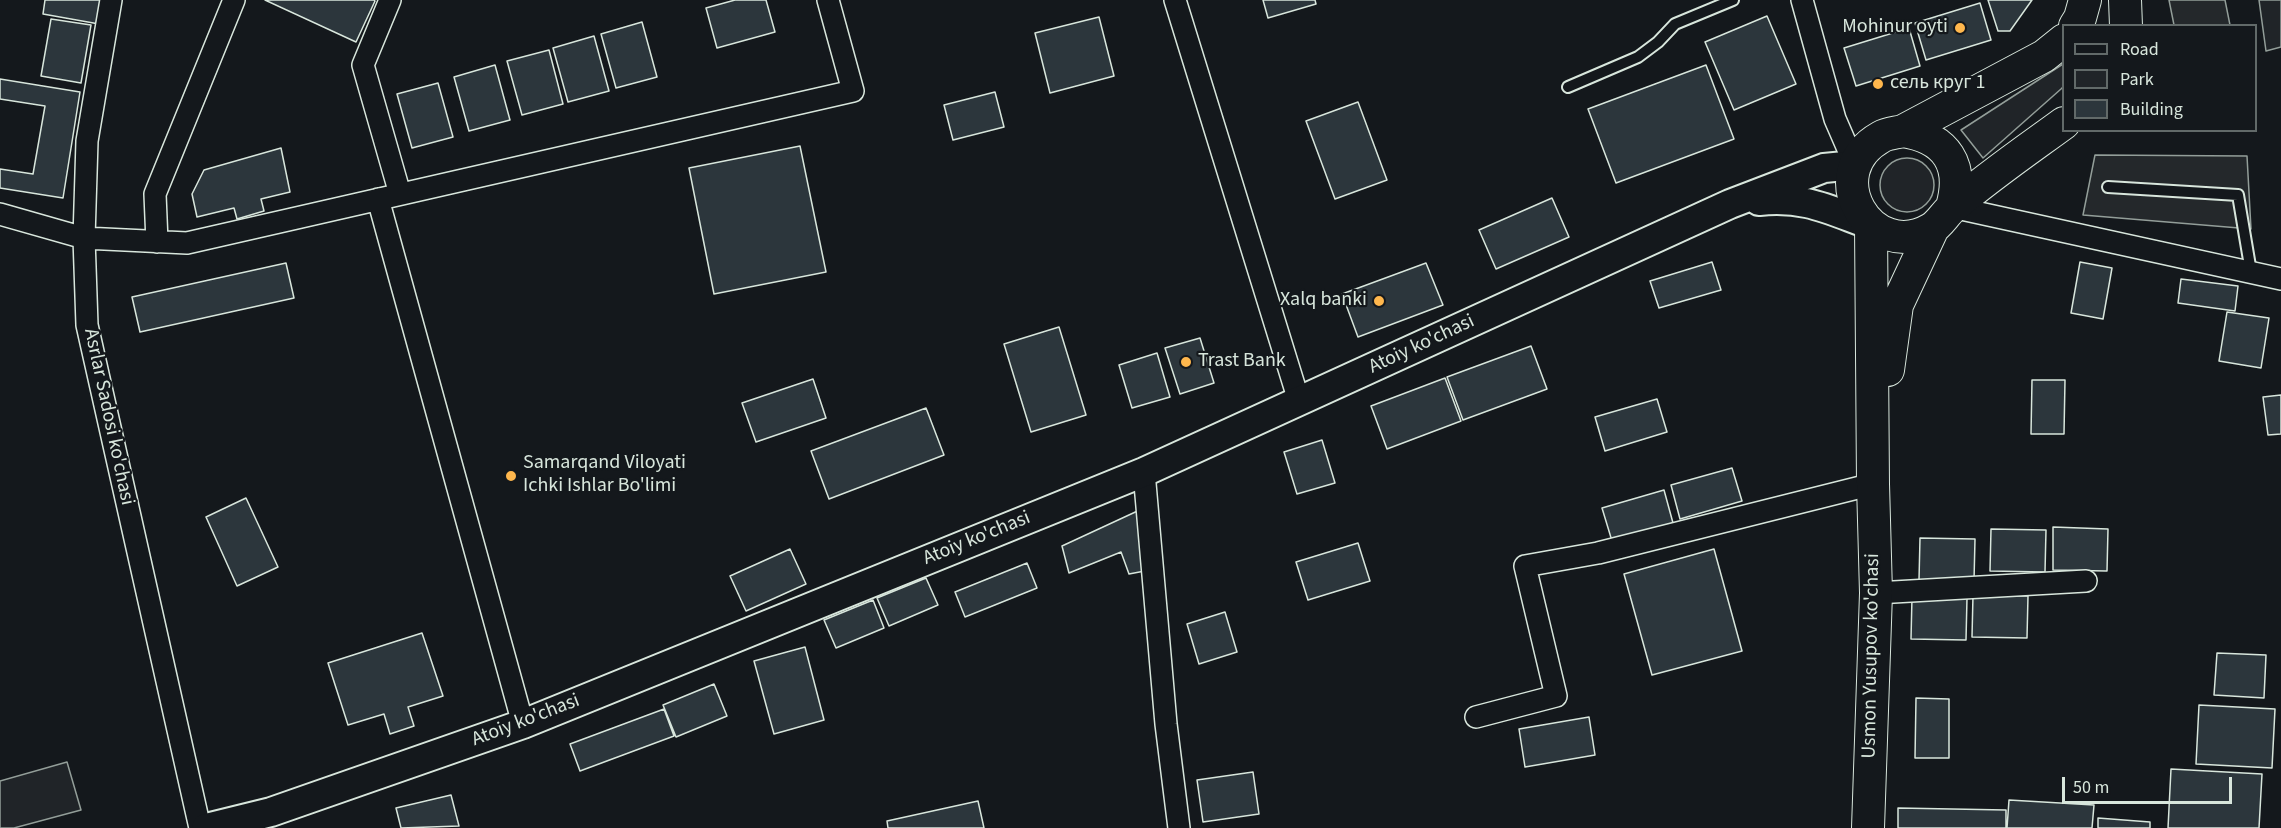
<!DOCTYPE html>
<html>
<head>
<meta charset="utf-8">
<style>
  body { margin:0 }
  #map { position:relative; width:2281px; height:828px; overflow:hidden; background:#14181c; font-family:"Source Sans 3",sans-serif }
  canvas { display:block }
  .legend { position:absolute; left:2062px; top:24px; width:195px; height:108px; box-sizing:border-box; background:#14181c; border:2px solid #626a69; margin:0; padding:8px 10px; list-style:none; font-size:18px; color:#d8e6dc }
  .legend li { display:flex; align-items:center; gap:12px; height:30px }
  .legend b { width:30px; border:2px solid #626a69 }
  .scale { position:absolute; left:2062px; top:777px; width:170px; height:27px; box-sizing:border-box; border:3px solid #d8e6dc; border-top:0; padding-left:8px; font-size:18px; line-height:21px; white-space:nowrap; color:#d8e6dc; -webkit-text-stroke:4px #14181c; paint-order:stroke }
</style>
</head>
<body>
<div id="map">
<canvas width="2281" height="828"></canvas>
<ul class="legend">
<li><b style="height:8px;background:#14181c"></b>Road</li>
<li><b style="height:16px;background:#202428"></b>Park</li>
<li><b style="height:16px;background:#2c363c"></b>Building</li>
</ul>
<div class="scale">50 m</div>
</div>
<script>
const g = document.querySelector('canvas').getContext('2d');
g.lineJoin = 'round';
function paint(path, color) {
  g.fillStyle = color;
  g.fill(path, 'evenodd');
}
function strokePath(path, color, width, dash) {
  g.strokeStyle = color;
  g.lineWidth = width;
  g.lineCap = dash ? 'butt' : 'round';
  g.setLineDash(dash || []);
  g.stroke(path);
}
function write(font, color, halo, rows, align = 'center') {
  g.font = font + ' "Source Sans 3",sans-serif';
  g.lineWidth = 4.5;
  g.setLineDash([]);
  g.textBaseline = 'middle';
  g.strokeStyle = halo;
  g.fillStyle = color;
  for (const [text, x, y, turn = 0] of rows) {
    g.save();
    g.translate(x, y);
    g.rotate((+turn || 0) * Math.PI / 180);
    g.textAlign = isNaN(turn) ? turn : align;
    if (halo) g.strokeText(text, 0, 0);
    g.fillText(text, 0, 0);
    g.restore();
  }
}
const green = new Path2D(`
  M2259 0H2281V47L2266 51Z
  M2063 64V87L2061 89 1983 158 1961 130Z
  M1880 185a27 27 0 1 1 54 0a27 27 0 1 1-54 0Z
  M67 762 81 810 14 828H0V781Z`);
const parking = new Path2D(`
  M2169 0H2225L2230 25H2174Z
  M2095 155 2247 156 2251 229 2083 215Z`);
const building = new Path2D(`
  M45 0H103L99 24 43 14Z
  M265 0H374L375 1 356 42Z
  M735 0H766L775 32 717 48 706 8Z
  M1263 0H1315L1316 4 1268 18Z
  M1988 0H2032L2010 31H1998Z
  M1980 3 1991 40 1926 60 1915 23Z
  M1767 16 1796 84 1734 110 1705 42Z
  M1099 17 1114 76 1050 93 1035 33Z
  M51 19 91 25 81 83 41 76Z
  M642 22 657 77 616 88 601 34Z
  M1909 28 1920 66 1856 86 1844 48Z
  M594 36 609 91 568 102 553 48Z
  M549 50 563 104 522 115 507 61Z
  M495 65 510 120 469 131 454 77Z
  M1706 65 1734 139 1616 183 1588 109Z
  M0 79 80 92 63 198 0 188V169L33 174 45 106 0 99Z
  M438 83 453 137 412 148 397 94Z
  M995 92 1004 127 953 140 944 105Z
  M1358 102 1387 180 1335 199 1306 121Z
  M800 146 826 272 714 294 689 168Z
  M281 148 290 192 261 199 264 211 237 219 234 208 197 217 192 194 204 170Z
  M1552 198 1569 237 1496 269 1479 230Z
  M1712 262 1721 290 1659 308 1650 281Z
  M2080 262 2112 268 2103 319 2071 313Z
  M286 263 294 298 140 332 132 297Z
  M1426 263 1443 305 1358 337 1342 294Z
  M2181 279 2238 286 2235 311 2178 303Z
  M2227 312 2269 318 2261 368 2219 361Z
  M1059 327 1086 415 1031 432 1004 344Z
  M1200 338 1214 383 1180 394 1165 348Z
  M1531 346 1547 389 1463 420 1447 377Z
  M1157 353 1170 397 1132 408 1119 365Z
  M1445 378 1461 421 1387 449 1371 406Z
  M813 379 826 418 756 442 742 403Z
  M2032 380H2065L2064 434H2031Z
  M2281 395V434L2268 435 2263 397Z
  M1657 399 1667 432 1605 451 1595 417Z
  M926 408 944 455 829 499 811 451Z
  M1322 440 1335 483 1297 494 1284 452Z
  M1732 468 1742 501 1680 519 1671 485Z
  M1664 490 1673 523 1612 541 1602 508Z
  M246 498 278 567 237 586 206 517Z
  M1144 508 1150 570 1129 574 1121 552 1069 573 1062 546Z
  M2053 527 2108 529 2107 571 2053 570Z
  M1991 529 2046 530 2045 572 1990 571Z
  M1920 538 1975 539 1974 581 1919 580Z
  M1358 543 1370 581 1308 600 1296 562Z
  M790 549 806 584 746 611 730 576Z
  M1714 549 1742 651 1652 675 1624 574Z
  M1027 563 1037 588 965 617 955 592Z
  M926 578 938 605 889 626 877 598Z
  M1973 595 2028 596 2027 638 1972 637Z
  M1912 597 1967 598 1966 640 1911 639Z
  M873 600 884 628 836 648 824 620Z
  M1225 612 1237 652 1199 664 1187 624Z
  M422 633 443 696 408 707 414 726 390 734 384 714 348 725 328 663Z
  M805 647 824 720 774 734 754 661Z
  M2217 653 2266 655 2264 698 2214 695Z
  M714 684 727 716 676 737 663 705Z
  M1916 698 1949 699V758H1915Z
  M2199 705 2275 709 2272 768 2196 764Z
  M664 709 674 736 580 771 570 744Z
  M1589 717 1595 755 1525 767 1519 729Z
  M2171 769 2262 774 2259 828H2168Z
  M1253 772 1259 814 1203 822 1197 780Z
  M451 795 459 826 401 828 396 808Z
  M2009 800 2094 805 2092 828H2007Z
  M978 801 984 828H888L887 821Z
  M1898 808 2006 810V828H1898Z
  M2098 818 2150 822V828H2098Z`);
const lane = new Path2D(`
  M1568 87 1638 57 1658 42 1675 24 1733 0
  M2108 187 2238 195 2251 272`);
const street = new Path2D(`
  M111 0 87 141 84 238 87 325 200 828
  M390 0 363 65 400 194
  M1175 0 1299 401
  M1802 0 1835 119 1855 165
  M378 199 523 724
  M1952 207 2281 279
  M0 214 84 238 187 243 853 91 828 0
  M157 242 155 194 234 0
  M1144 472 1166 724 1179 828
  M1876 593 2086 581
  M1476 717 1556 696 1525 566 1598 553 1873 484`);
const secondary = new Path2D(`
  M1759 201C1805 196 1829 210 1871 225
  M206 828 271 812 523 724 1144 472 1730 204 1824 168 1855 165`);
const primary = new Path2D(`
  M2125 0 2126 26
  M2075 26 2080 18 2085 0
  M2064 40 2044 56 1903 131C1896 133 1888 133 1881 137 1817 173 1871 264 1931 229 1940 224 1946 212 1954 206 1989 176 2027 150 2064 123
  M1903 131C1947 138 1964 165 1952 207
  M1888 370 1897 305 1933 228
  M1868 828 1876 593 1873 484 1871 225`);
const markers = [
  [1960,28,6,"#ffb74d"],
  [1878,84,6,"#ffb74d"],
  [1379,301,6,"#ffb74d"],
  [1186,362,6,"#ffb74d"],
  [511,476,6,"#ffb74d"]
];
const poiNames = [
  ["Mohinur oyti",1948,28,"right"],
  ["сель круг 1",1890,84],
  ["Xalq banki",1367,301,"right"],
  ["Trast Bank",1198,362],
  ["Samarqand Viloyati",523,464],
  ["Ichki Ishlar Bo'limi",523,487]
];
const streetNames = [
  ["Atoiy ko'chasi",1422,345,-25],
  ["Asrlar Sadosi ko'chasi",108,417,78],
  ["Atoiy ko'chasi",977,539,-22],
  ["Usmon Yusupov ko'chasi",1872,656,-89],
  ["Atoiy ko'chasi",526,721,-21]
];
paint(green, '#202428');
strokePath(green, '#939e99', 1.5);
paint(parking, '#24282b');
strokePath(parking, '#939e99', 1.5);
paint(building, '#2c363c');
strokePath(building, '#d8e6dc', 1.5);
strokePath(lane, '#d8e6dc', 14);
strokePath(street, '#d8e6dc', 24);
strokePath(secondary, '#d8e6dc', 32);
strokePath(primary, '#d8e6dc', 34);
strokePath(lane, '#14181c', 10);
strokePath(street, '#14181c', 21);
strokePath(secondary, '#14181c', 28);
strokePath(primary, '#14181c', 32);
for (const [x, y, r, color] of markers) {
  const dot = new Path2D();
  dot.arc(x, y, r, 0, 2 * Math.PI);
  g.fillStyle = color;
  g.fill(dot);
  strokePath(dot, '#14181c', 2);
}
write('20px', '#d8e6dc', '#14181c', poiNames, 'left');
write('20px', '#d8e6dc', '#14181c', streetNames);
</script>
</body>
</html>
